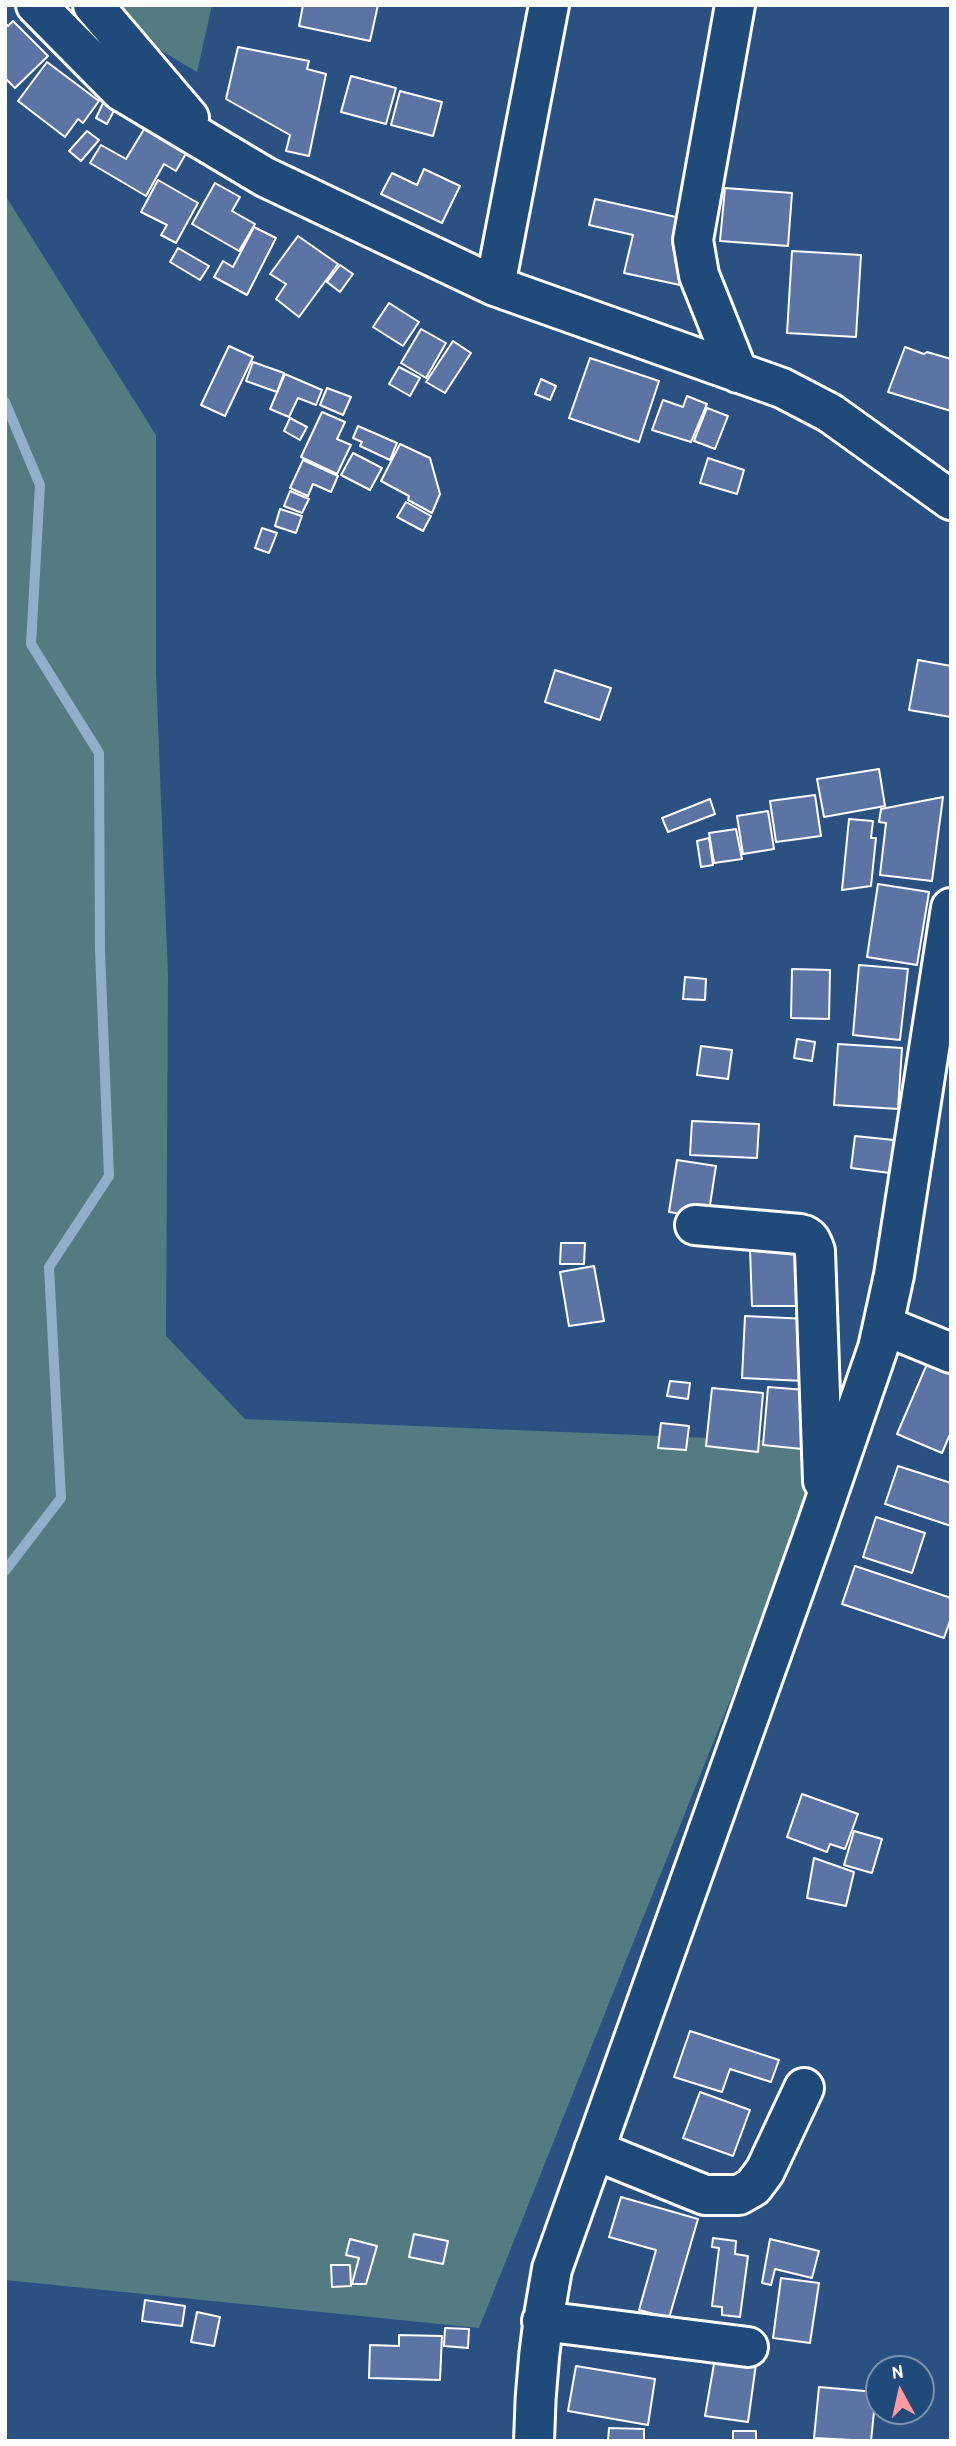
<!DOCTYPE html>
<html>
<head>
<meta charset="utf-8">
<style>
  body { margin:0 }
  #map { position:relative; width:956px; height:2446px; overflow:hidden; background:#2a5181; font-family:"Patrick Hand",sans-serif }
  canvas { display:block }
  .frame { position:absolute; inset:0; border:7px solid #fff; pointer-events:none }
  .north { position:absolute; left:865px; top:2355px; width:70px; height:70px; box-sizing:border-box; background:#1f4a7a; border:2px solid #7992af; border-radius:50%; rotate:352deg; font-size:19px; font-weight:700; line-height:28px; text-align:center; color:#fff }
  .north::after { content:''; display:block; margin:auto; width:24px; height:32px; background:#ff9aa2; clip-path:polygon(50% 0,100% 100%,50% 72%,0 100%) }
</style>
</head>
<body>
<div id="map">
<canvas width="956" height="2446"></canvas>
<div class="frame"></div>
<div class="north">N</div>
</div>
<script>
const g = document.querySelector('canvas').getContext('2d');
g.lineJoin = 'round';
function paint(path, color) {
  g.fillStyle = color;
  g.fill(path, 'evenodd');
}
function strokePath(path, color, width, dash) {
  g.strokeStyle = color;
  g.lineWidth = width;
  g.lineCap = dash ? 'butt' : 'round';
  g.setLineDash(dash || []);
  g.stroke(path);
}
const green = new Path2D(`
  M85 5H212L197 72Z
  M5 195 156 435V673L168 976 166 1336 245 1419 833 1443 479 2328 5 2280Z`);
const stream = new Path2D(`
  M5 402 40 485 31 644 99 753 100 950 109 1176 49 1267 61 1498 5 1571`);
const building = new Path2D(`
  M303 5H378L370 41 299 26Z
  M13 21 48 56 15 88 5 78V23L8 26Z
  M238 47 309 61 307 69 326 74 309 156 286 151 290 135 226 99Z
  M47 62 99 101 83 123 78 119 65 137 18 101Z
  M351 76 396 88 386 124 341 112Z
  M400 91 442 102 433 136 391 125Z
  M104 101 116 107 107 124 96 118Z
  M146 126 188 150 176 171 164 164 146 196 90 163 101 145 126 159Z
  M87 131 99 140 81 161 69 151Z
  M424 169 460 186 442 223 381 194 392 173 417 185Z
  M158 180 198 203 176 243 161 235 167 225 141 212Z
  M215 183 240 197 232 211 255 224 239 251 192 224Z
  M725 188 792 193 788 246 720 241Z
  M595 199 694 221 680 285 624 273 633 235 589 225Z
  M254 227 276 238 247 295 214 277 223 261 233 267Z
  M298 236 338 264 299 317 276 299 286 284 270 274Z
  M178 248 209 266 200 280 170 262Z
  M792 251 861 255 856 337 787 333Z
  M340 265 353 274 340 292 327 282Z
  M389 303 419 322 403 346 373 327Z
  M421 329 446 343 426 378 401 363Z
  M453 341 471 353 445 393 426 382Z
  M229 346 253 357 225 416 201 405Z
  M905 347 924 354 927 352 951 359V411L888 392Z
  M590 358 659 381 639 442 569 418Z
  M253 362 284 373 277 392 246 381Z
  M399 367 420 378 410 396 389 384Z
  M285 374 322 390 316 405 298 398 289 417 270 409Z
  M541 379 556 386 550 400 535 394Z
  M327 388 351 397 343 415 320 405Z
  M687 396 707 404 691 442 652 430 663 400 683 407Z
  M707 408 728 416 715 449 694 441Z
  M322 412 345 422 337 439 351 445 337 474 301 457Z
  M290 418 307 427 300 440 284 431Z
  M358 426 397 443 390 460 360 446 362 442 353 438Z
  M400 444 430 458 440 494 432 513 408 500 409 496 381 481Z
  M353 453 382 468 370 490 341 475Z
  M708 458 744 470 737 494 700 483Z
  M303 460 338 476 331 492 313 484 308 496 290 488Z
  M290 491 309 499 302 513 284 506Z
  M406 502 431 516 423 531 397 517Z
  M280 509 302 516 296 533 275 526Z
  M262 528 277 533 269 553 255 548Z
  M918 660 951 666V717L909 710Z
  M555 670 611 688 600 720 545 702Z
  M879 769 885 806 824 817 817 779Z
  M815 795 821 836 776 842 770 801Z
  M943 797 932 881 880 875 886 823 879 822 881 809Z
  M710 799 715 814 668 832 662 818Z
  M768 811 774 849 743 854 737 816Z
  M849 819 873 821 871 838H876L871 886 842 890Z
  M736 829 742 859 714 863 709 833Z
  M709 838 713 865 701 867 697 841Z
  M878 884 929 892 917 965 867 957Z
  M859 965 908 969 900 1040 853 1035Z
  M792 969 830 970 829 1019 791 1018Z
  M685 977 706 979 705 1000 683 999Z
  M797 1039 815 1042 812 1061 794 1058Z
  M838 1044 902 1048 898 1109 834 1105Z
  M701 1046 732 1050 728 1079 697 1075Z
  M692 1121 759 1124 757 1158 690 1155Z
  M855 1136 894 1140 890 1173 851 1168Z
  M677 1160 716 1166 708 1218 669 1212Z
  M561 1243H585L584 1264H560Z
  M750 1249H811L812 1306H752Z
  M594 1266 604 1321 569 1326 560 1272Z
  M745 1316 808 1319 804 1381 742 1378Z
  M927 1364 951 1374V1432L942 1453 897 1434Z
  M670 1381 690 1383 688 1399 667 1396Z
  M768 1387 818 1391 812 1450 763 1445Z
  M712 1388 763 1393 758 1452 706 1446Z
  M661 1423 689 1426 686 1450 658 1448Z
  M898 1466 951 1483V1526L885 1504Z
  M876 1517 925 1533 912 1573 863 1557Z
  M855 1566 951 1598V1618L944 1638 842 1604Z
  M802 1794 858 1814 845 1849 830 1844 827 1852 787 1837Z
  M854 1831 882 1839 872 1873 844 1865Z
  M814 1858 854 1872 846 1906 807 1898Z
  M690 2031 779 2060 771 2082 730 2069 722 2092 674 2077Z
  M700 2092 750 2110 733 2156 683 2138Z
  M621 2197 698 2219 669 2318 639 2310 656 2250 609 2237Z
  M414 2234 448 2241 443 2264 409 2257Z
  M713 2238 736 2241 735 2254 748 2256 740 2317 722 2315V2307L712 2306 719 2248 712 2247Z
  M350 2239 377 2246 366 2284H352L359 2258 346 2255Z
  M770 2239 819 2251 812 2278 775 2269 771 2285 762 2283Z
  M331 2265H350L351 2286 332 2287Z
  M781 2278 819 2283 810 2343 773 2338Z
  M145 2300 185 2306 182 2326 142 2321Z
  M197 2312 220 2317 214 2346 191 2342Z
  M445 2328 469 2329 468 2348 444 2346Z
  M399 2335 442 2336 440 2380 369 2378 370 2345 399 2346Z
  M715 2358 756 2364 748 2422 705 2416Z
  M576 2366 655 2379 648 2425 568 2411Z
  M819 2387 876 2392 871 2441 814 2438Z
  M609 2428 644 2429V2441H608Z
  M733 2431H756V2441H733Z`);
const minor = new Path2D(`
  M36 5 121 91 265 177 495 286 782 388 830 413 951 500
  M93 5 189 118
  M735 5 693 240 699 275 738 373
  M495 286 549 5
  M695 1225 800 1234C810 1236 812 1242 815 1251L823 1481
  M883 1325 951 1353
  M594 2150 705 2195H739L753 2187 765 2171 804 2088
  M542 2321 748 2347
  M534 2441C535 2382 541 2326 552 2269L815 1531 878 1348 894 1275 951 908`);
paint(green, '#537b81');
strokePath(stream, '#91afc9', 10);
paint(building, '#5c74a3');
strokePath(building, '#fff', 2);
strokePath(minor, '#fff', 44);
strokePath(minor, '#1f4a7a', 38);
</script>
</body>
</html>
